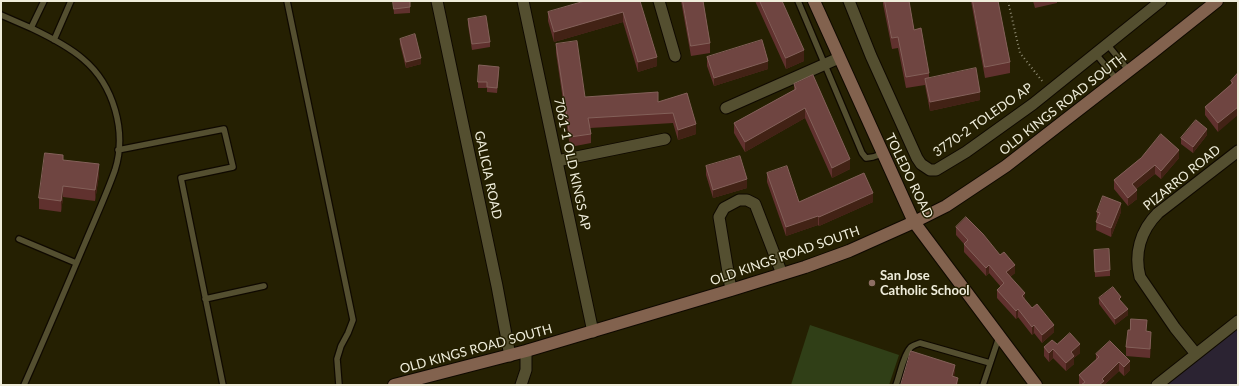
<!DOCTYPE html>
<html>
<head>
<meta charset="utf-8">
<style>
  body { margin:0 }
  #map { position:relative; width:1239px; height:386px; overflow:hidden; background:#252002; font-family:Lato,sans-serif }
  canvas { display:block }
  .frame { position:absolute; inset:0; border:2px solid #efeddb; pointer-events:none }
</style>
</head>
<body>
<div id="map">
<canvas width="1239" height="386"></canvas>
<div class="frame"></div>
</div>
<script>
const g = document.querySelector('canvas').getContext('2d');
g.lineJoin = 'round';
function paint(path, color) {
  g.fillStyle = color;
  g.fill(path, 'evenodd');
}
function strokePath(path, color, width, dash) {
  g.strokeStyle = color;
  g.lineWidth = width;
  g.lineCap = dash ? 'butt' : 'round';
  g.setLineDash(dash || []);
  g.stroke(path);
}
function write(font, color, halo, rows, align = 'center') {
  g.font = font + ' Lato,sans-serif';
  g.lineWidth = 3;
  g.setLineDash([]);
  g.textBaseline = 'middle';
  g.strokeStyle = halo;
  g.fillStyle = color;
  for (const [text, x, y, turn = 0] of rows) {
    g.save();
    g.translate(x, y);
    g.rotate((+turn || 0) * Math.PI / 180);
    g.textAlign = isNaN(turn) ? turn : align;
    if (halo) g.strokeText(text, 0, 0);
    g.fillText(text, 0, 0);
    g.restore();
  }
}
const industrial = new Path2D(`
  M1238 329V385H1167Z`);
const green = new Path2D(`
  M810 325 899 355 889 385H791Z`);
const path = new Path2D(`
  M1008 1 1020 53 1043 82`);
const lane = new Path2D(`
  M287 1 353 320 348 333 341 346 337 359 339 385
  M798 1 862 153 866 158 873 157 882 154
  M1 15 31 28 44 1H43
  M54 40 71 1
  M1107 44 1129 71
  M1096 54 1117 80
  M118 150 224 129 233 167 181 178 223 385
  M19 239 76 263
  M205 299 264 286
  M24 385C45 338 65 290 85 243 95 219 107 193 115 170 127 132 114 85 83 59 68 46 50 37 31 28
  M896 385C900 375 903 355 911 347 914 345 917 344 920 343L990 363
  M983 385 999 337`);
const street = new Path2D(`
  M437 1 497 286 510 356
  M523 1 593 332
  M659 1 675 56
  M849 1 871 56 917 158 921 164 930 170H936L966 152 1033 104 1161 1
  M726 108 839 58
  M557 161 665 139
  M731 290 719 217 724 208 739 200H747L755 204 782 274
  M1196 354 1175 328 1140 277C1134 254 1140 231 1158 213L1238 151
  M521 385 526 370V351
  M1157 385 1238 321`);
const secondary = new Path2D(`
  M814 1 914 222 1036 385
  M394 385 526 351 731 290 805 267 849 251 914 222 946 206 1006 166 1153 52 1217 1`);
const wall = new Path2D(`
  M393 1H410V13L394 14Z
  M640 1 657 66 638 72 623 22 554 42 548 21V12Z
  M681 1H703L710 43V53L691 56Z
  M755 1H782L804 61 786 69Z
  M883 1H909L914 30 929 73V78L980 100 930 111 925 85 906 88 898 48 892 49 883 4Z
  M971 1H998L1010 62V73L985 78Z
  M1033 1H1057V3L1035 8Z
  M468 19 490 42V47L472 50 468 25Z
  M400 39 421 64 406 68 400 44Z
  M556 44 585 97 658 102 687 93 696 134 678 140 673 123 590 128 591 134V143L570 147 556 53Z
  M707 57 768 69 714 86 707 66Z
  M499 73 497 93 487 92V88H478V82Z
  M1238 73 1218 132 1205 115V107L1231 84V81Z
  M794 84 850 169 832 178 805 118 745 152 734 133V123L794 90Z
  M1207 135 1193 153 1181 144V138Z
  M1141 158H1179L1161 179 1155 174 1136 189 1137 199 1128 206 1114 189V180Z
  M63 160 99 175 95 201 63 197 61 212 39 209V198Z
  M706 166 747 188 713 198 706 175Z
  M767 173 799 202H873L819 226 818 225 786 236 767 182Z
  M1097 212H1121L1111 237 1096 230Z
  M956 227 1015 273 1010 277 1025 300 1054 332 1042 343 1034 333 1032 335 1018 317 1016 319 997 298V290L1001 287 989 273 986 276 964 252V244L956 235Z
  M1094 250 1110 270V276L1095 277Z
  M1099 298 1121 301 1128 315 1115 325 1099 304Z
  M1146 331 1151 340 1150 358 1126 356V347Z
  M1110 341 1130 370 1124 376 1119 371 1104 385H1080L1079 384V375L1096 360V354Z
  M1044 347 1080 353 1074 358V364L1066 371 1053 358 1049 362 1044 356Z`);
const shadedWall = new Path2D(`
  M623 12V22L554 42V32Z
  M804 50V61L786 69V58Z
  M657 57V66L638 72V62Z
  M421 58V64L406 68V62Z
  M768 61V69L714 86V78Z
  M980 92V100L930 111V102Z
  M1238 107V115L1218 132V123Z
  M805 108V118L745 152V142Z
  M696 124V134L678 140V130Z
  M1207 129V135L1193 153V147Z
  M1179 150V158L1161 179V171Z
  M850 159V169L832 178V168Z
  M99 164V175L95 201V190Z
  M1155 165V174L1132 192V184Z
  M747 179V188L713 198V190Z
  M63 186V197L61 212V201Z
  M1137 190V199L1128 206V198Z
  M873 193V202L819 226V217Z
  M1121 203V212L1111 237V228Z
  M818 216V225L786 236V227Z
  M989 265V273L986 276V268Z
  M1015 265V273L1006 280V272Z
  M1025 293V301L1022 296Z
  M1018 309V317L1016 319V311Z
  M1128 309V315L1115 325V319Z
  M1034 325V333L1032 335V327Z
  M1054 325V332L1042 343V335Z
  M1151 332V340L1150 358V349Z
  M1080 344V353L1074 358V364L1066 371V363L1071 352Z
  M1053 349V358L1049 362V353Z
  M1130 361V370L1124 376V367Z
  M1119 362V371L1104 385H1099L1102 379Z
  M955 365V373L952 384V376Z
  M958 378V385H956Z`);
const building = new Path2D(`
  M393 1H410V7L394 9Z
  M585 1H640L657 57 638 62 623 12 554 32 548 12Z
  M683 1H703L710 43 691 46Z
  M760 1H782L804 50 786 58Z
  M885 1H909L914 30 921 28 929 73 906 77 898 37 892 38Z
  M973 1H998L1010 62 985 67Z
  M486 16 490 42 472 44 468 19Z
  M415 34 421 58 406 62 400 39Z
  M762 40 768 61 714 78 707 57Z
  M577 41 585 97 658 92V102L687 93 696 124 678 130 673 113 588 118 591 134 570 137 556 44Z
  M479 65 499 67 497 88 487 87V82H478Z
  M976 68 980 92 930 102 925 79Z
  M1238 73V107L1218 123 1205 107 1233 83 1231 81Z
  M813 75 850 159 832 168 805 108 745 142 734 123 796 89 794 84Z
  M1196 120 1207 129 1193 147 1181 138Z
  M1161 134 1179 150 1161 171 1155 165 1132 184 1137 190 1128 198 1114 180 1141 158Z
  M45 153 63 155V160L99 164 95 190 63 186 61 201 39 198Z
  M740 156 747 179 713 190 706 166Z
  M787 166 799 202 864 173 873 193 819 217 818 216 786 227 767 173Z
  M1103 196 1121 203 1111 228 1096 222 1100 213 1097 212Z
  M966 217 983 234 1000 255 1004 252 1015 265 1006 272 1025 293 1022 296 1032 308 1037 304 1054 325 1042 335 1034 325 1032 327 1018 309 1016 311 997 290 1004 283 989 265 986 268 964 244 968 240 956 227Z
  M1109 249 1110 270 1095 272 1094 250Z
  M1113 287 1121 297 1119 299 1128 309 1115 319 1099 298Z
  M1131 319 1147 320 1146 331 1151 332 1150 349 1126 347 1128 330H1130Z
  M1070 333 1080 344 1071 352 1074 356 1066 363 1053 349 1049 353 1044 347 1052 340 1057 344Z
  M1110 341 1130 361 1124 367 1119 362 1102 379 1104 381 1099 385H1081L1085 382 1079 375 1099 357 1096 354Z
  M911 351 955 365 952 376 958 378 956 385H901Z`);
const markers = [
  [872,283,4,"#8d6e63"]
];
const streetNames = [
  ["OLD KINGS ROAD SOUTH",1063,104,-38],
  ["3770-2 TOLEDO AP",983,120,-35],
  ["7061-1 OLD KINGS AP",572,164,78],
  ["GALICIA ROAD",488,175,78],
  ["TOLEDO ROAD",909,176,64],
  ["PIZARRO ROAD",1182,178,-39],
  ["OLD KINGS ROAD SOUTH",785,256,-19],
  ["OLD KINGS ROAD SOUTH",476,349,-15]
];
const poiNames = [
  ["San Jose",880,276],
  ["Catholic School",880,291]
];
paint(industrial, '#2b2332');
paint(green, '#303f17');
strokePath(lane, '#0f0900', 8);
strokePath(street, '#0f0900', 13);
strokePath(secondary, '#0f0900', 14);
strokePath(path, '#8f8b73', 2, [1, 3]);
strokePath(lane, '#544f30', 5.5);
strokePath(street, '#544f30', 11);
strokePath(secondary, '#82624e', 12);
paint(wall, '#60312e');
paint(shadedWall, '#422215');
paint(building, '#6f4541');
strokePath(building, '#836059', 1);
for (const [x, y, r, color] of markers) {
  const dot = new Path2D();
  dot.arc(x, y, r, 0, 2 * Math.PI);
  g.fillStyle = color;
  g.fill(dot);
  strokePath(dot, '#252002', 1.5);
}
write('13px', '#efeddb', '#252002', streetNames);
write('bold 13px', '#efeddb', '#252002', poiNames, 'left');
</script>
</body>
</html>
